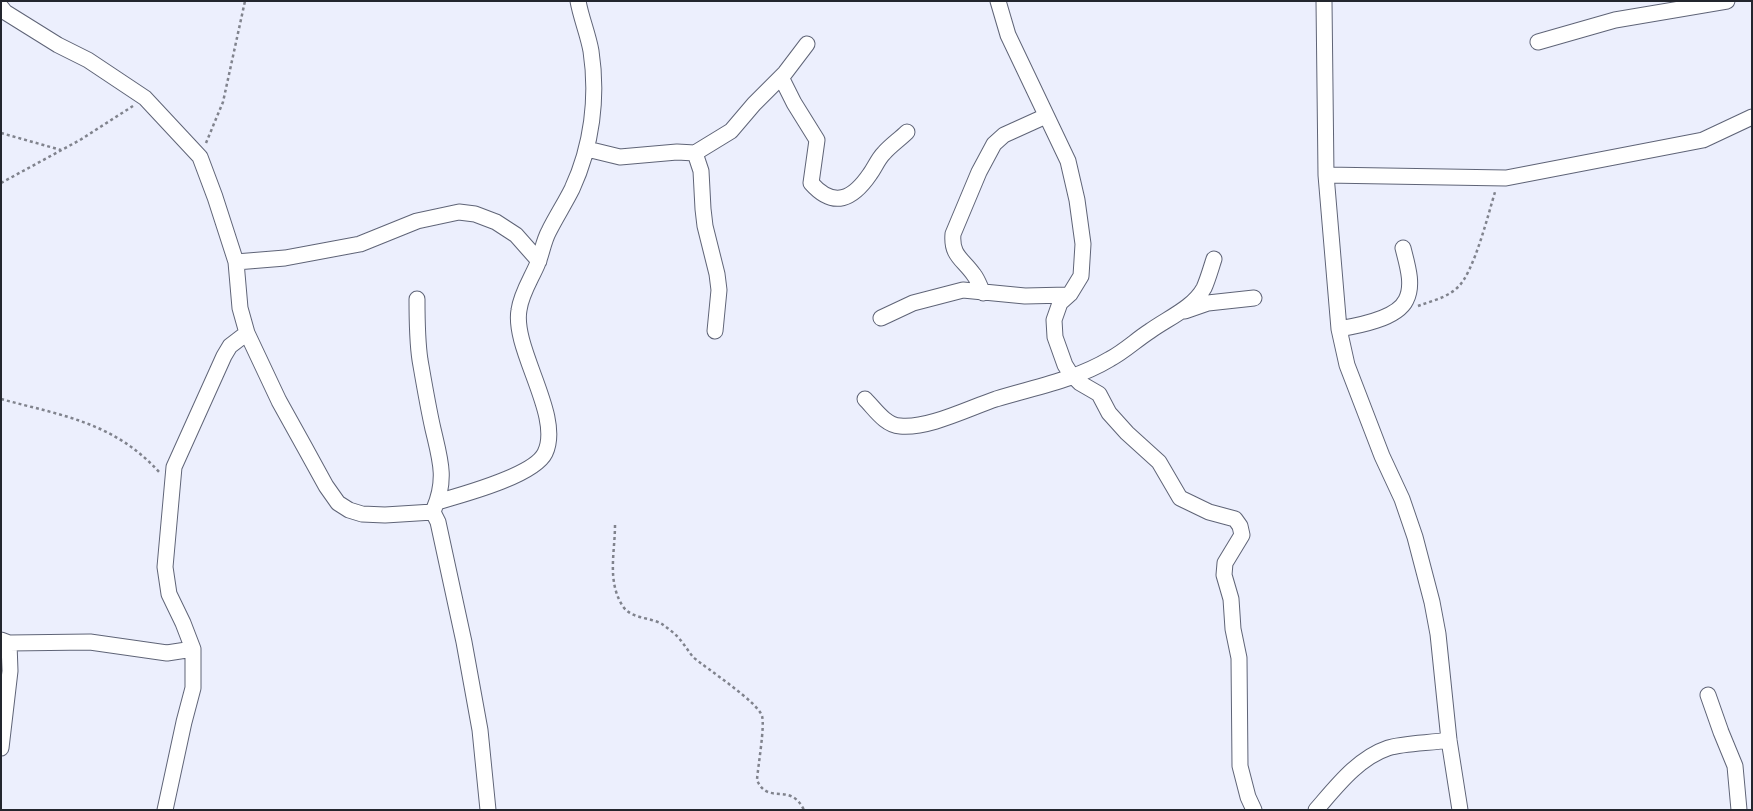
<!DOCTYPE html>
<html>
<head>
<meta charset="utf-8">
<style>
  body { margin:0 }
  #map { position:relative; width:1753px; height:811px; overflow:hidden; background:#eceffd; font-family:"PT Serif",serif }
  canvas { display:block }
  .frame { position:absolute; inset:0; border:2px solid #23262e; pointer-events:none }
</style>
</head>
<body>
<div id="map">
<canvas width="1753" height="811"></canvas>
<div class="frame"></div>
</div>
<script>
const g = document.querySelector('canvas').getContext('2d');
g.lineJoin = 'round';
function strokePath(path, color, width, dash) {
  g.strokeStyle = color;
  g.lineWidth = width;
  g.lineCap = dash ? 'butt' : 'round';
  g.setLineDash(dash || []);
  g.stroke(path);
}
const path = new Path2D(`
  M1 133 61 150
  M206 143 223 102 245 1
  M1 183 80 140 133 106
  M1418 306C1431 301 1447 298 1458 287 1474 272 1488 215 1495 192
  M1 399C63 416 114 422 160 473
  M615 525C615 552 607 580 622 605 630 619 650 617 662 624 669 629 677 635 682 642 686 647 689 652 693 657 707 669 758 702 762 716 765 726 758 766 757 780 768 806 790 781 804 810`);
const minor = new Path2D(`
  M998 1 1008 35 1068 161 1077 200 1083 244 1081 276 1070 294 1060 303 1054 320 1055 337 1065 365 1070 373 1080 383 1099 394 1109 413 1127 433 1159 462 1180 498 1209 512 1235 519 1240 526 1242 535 1225 563 1224 575 1231 599 1233 629 1239 658 1240 766 1248 797 1254 810
  M1324 1 1326 175 1339 329 1347 365 1382 456 1402 499 1415 537 1432 602 1438 634 1449 740 1460 810
  M1 7 5 12 58 45 88 60 145 98 200 157 215 197 236 262 240 308 247 333 279 401 304 446 326 486 338 503 349 510 362 514 385 515 433 512 438 522 464 642 480 730 488 810
  M1538 42 1615 20 1727 1
  M781 77 794 103 817 140 811 183C834 209 853 199 870 174 875 167 878 159 884 153 891 145 900 139 907 132
  M587 149 620 157 677 152 695 153 731 131 754 104 785 73 807 44
  M695 153 701 171 703 209 705 226 717 274 719 290 715 331
  M1326 175 1506 178 1703 140 1752 117
  M236 262 285 258 360 244 417 221 459 212 475 214 496 222 516 235 539 261
  M983 293C980 287 978 280 974 275 963 259 951 256 953 234L979 172 994 144 1004 135 1046 116
  M417 299C417 320 417 340 420 360 424 383 428 407 433 429 440 459 447 479 434 509
  M1185 311 1208 303 1254 298
  M881 318 913 303 963 290 1025 296 1068 295
  M1339 329C1357 326 1397 319 1406 300 1414 285 1407 264 1403 248
  M865 399C875 409 885 425 900 426 928 429 969 408 996 399 1035 387 1075 380 1110 359 1125 351 1136 340 1150 331 1168 318 1193 308 1204 288 1208 279 1211 268 1214 259
  M437 502C461 495 534 476 545 453 563 416 512 349 519 310 521 294 531 279 537 265 542 254 543 242 549 231 556 217 565 203 572 189 592 146 598 97 591 51 588 34 581 18 578 1
  M1 640 9 643 90 642 167 653 193 649
  M1708 695 1721 732 1735 766 1739 810
  M1 748 10 671 9 643
  M165 810 184 722 193 688V649L183 623 169 594 165 567 174 467 224 356 230 346 247 333
  M1316 810C1336 787 1358 758 1388 748 1404 743 1432 743 1449 740`);
strokePath(minor, '#5f6477', 17);
strokePath(path, '#80838d', 2.5, [3, 3]);
strokePath(minor, '#fff', 15);
</script>
</body>
</html>
